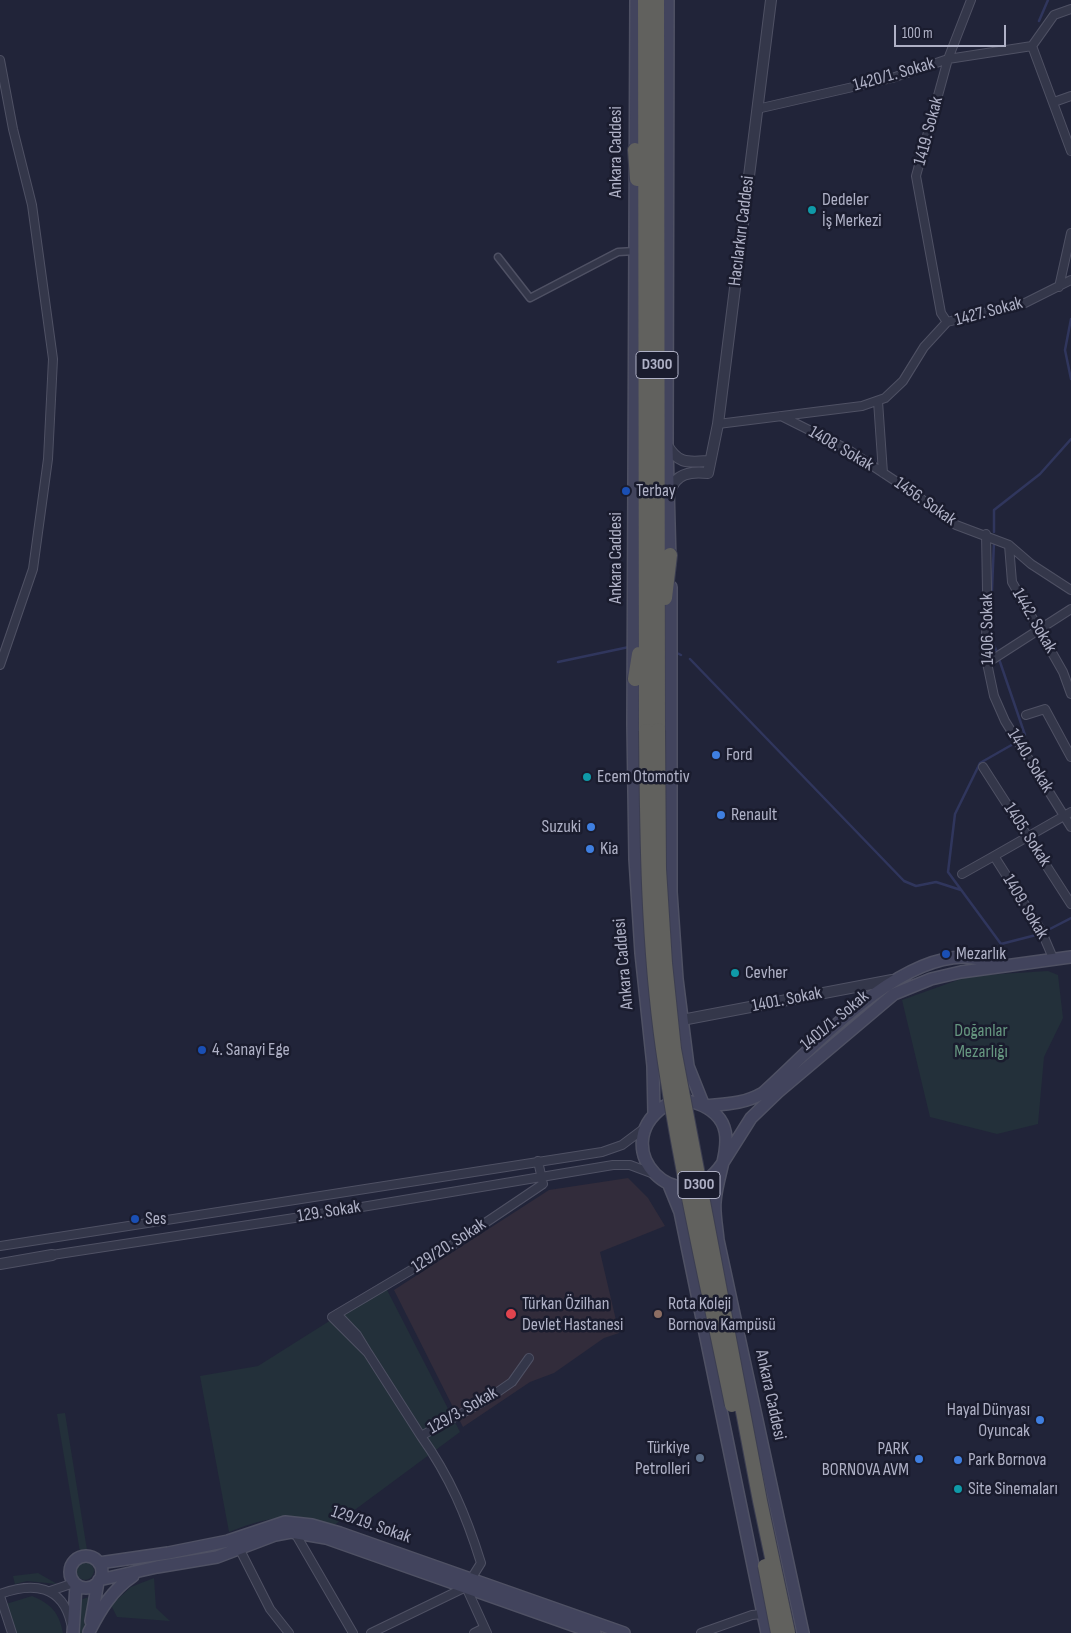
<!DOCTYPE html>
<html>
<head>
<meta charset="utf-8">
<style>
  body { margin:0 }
  #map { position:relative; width:1071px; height:1633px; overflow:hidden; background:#212439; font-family:"Sofia Sans Condensed",sans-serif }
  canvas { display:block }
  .scale { position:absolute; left:894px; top:25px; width:112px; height:22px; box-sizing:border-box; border:2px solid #afb1c6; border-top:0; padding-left:6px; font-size:15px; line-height:18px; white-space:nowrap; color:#afb1c6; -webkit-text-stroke:4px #1a1c2e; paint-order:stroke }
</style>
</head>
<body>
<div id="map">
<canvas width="1071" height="1633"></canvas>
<div class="scale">100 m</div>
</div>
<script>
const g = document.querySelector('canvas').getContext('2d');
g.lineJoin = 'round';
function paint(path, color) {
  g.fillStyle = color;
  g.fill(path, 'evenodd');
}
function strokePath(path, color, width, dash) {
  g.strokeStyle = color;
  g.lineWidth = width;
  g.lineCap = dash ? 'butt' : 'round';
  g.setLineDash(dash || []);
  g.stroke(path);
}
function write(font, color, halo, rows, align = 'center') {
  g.font = font + ' "Sofia Sans Condensed",sans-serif';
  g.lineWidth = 5;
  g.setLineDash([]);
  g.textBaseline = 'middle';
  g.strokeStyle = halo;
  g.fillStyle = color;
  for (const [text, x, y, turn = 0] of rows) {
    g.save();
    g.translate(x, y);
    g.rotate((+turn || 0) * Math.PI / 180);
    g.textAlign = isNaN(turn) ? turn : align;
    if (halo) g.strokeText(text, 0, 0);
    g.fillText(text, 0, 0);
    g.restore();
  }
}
const medical = new Path2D(`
  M628 1178 648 1198 665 1226 600 1252 619 1333 604 1338 554 1373 530 1382 463 1427 394 1290 549 1190Z`);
const green = new Path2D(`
  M1048 971 1058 975 1063 1018 1044 1057 1038 1124 997 1134 930 1117 902 1000 969 976Z
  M385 1286 460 1432 333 1526C289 1514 271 1515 229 1532L200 1376 258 1366Z
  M65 1413 87 1550 80 1552 57 1414Z
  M76 1571a9 9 0 1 1 18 0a9 9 0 1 1-18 0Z
  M38 1573 57 1584 27 1581 15 1584 13 1576Z
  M154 1578 156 1608 170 1621 117 1617 111 1605 131 1587Z
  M32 1596C51 1604 59 1612 63 1633H15L6 1604Z
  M92 1596 83 1633H79L80 1600Z`);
const stream = new Path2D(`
  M1039 21 1048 0
  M1071 319 1065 350 1071 379
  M994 532V510L1040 474 1071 439
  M994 542 990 636 997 652
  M675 652 681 655
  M690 659 904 881 916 886 936 882 961 890
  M999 659 1025 735 1021 739
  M558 662 629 647
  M1015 743 980 763 955 814 948 872 1001 944 1040 934
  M1046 931 1071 918`);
const pedestrian = new Path2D(`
  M498 257 530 298 618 252 635 251`);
const minor = new Path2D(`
  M1032 46 1071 151
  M1032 46 1054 15 1071 9
  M0 60 13 129 32 205 53 359 48 459 33 569 0 665
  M1054 102 1071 96
  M757 109 892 78 948 59 1032 46
  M1059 287 1071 233
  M947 322 941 313 916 176 948 59 971 0
  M878 401 883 473
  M781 416 847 449 912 492 956 525 1009 545 1031 564 1071 590
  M718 424 862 406 885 398 903 381 924 347 947 322 1025 303 1071 280
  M986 534 987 590 986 640 987 663 994 696 1005 721 1071 827
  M1009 545 1012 582 1063 672 1071 694
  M987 663 1071 609
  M1026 715 1045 709 1071 757
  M983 767 1071 904
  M962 874 994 856
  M1053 958 1041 930 994 856 1071 812
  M0 1246 602 1152 622 1145 646 1127
  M52 1255 314 1215 613 1165H630L654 1174
  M337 1314 357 1335 368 1353 332 1317 445 1250 543 1184 538 1161
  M368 1353 421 1436 486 1400 512 1382 529 1358
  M295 1533 353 1633
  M239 1548 270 1609 289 1633
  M466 1587 487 1633
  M50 1591 74 1583
  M0 1594C33 1582 62 1585 71 1623
  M0 1596 12 1633
  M371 1633 466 1587 481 1563C466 1515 450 1477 421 1436
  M474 1633 484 1628
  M701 1633 752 1615 763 1614`);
const tertiary = new Path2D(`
  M667 445C679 465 688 462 710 461
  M670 492C675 473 691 471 708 473L718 424 771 0
  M682 1020 892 980
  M0 1264 52 1255`);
const secondary = new Path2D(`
  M636 0 633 724 635 859 641 953 653 1066 654 1114
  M668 0 667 445 670 563
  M671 587V892L677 979 688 1066 704 1106
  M704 1106C726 1104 744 1104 763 1093 813 1048 893 958 963 957 974 957 987 961 998 963
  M669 1185 680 1212 767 1633
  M70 1572a16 16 0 1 1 32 0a16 16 0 1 1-32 0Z
  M99 1563 168 1553 228 1541 285 1522 312 1525 340 1533 624 1633
  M99 1580 157 1567 217 1557 275 1535 291 1532 326 1538 595 1633
  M91 1621 98 1582
  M89 1632C100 1610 112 1590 133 1576
  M73 1633 76 1585
  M803 1633 718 1240C717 1228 714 1214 715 1202 717 1166 748 1121 696 1103 686 1100 672 1101 663 1107 606 1149 680 1225 722 1164L751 1118 778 1092 894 994 931 979 961 972 1071 957`);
const trunk = new Path2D(`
  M645 0 646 731
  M657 0 658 730
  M635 150 637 179
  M665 598 670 555
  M635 679 639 654`);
const trunkBridge = new Path2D(`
  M658 730 659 869 665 963 674 1049 760 1501 788 1633
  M646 731C647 837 648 943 663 1049 680 1168 708 1287 732 1405
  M765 1566 778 1633`);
const markers = [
  [812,210,5,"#0f9aa8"],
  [626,491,5,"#1a4fb4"],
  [716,755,5,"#3f7fe0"],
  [587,777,5,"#0f9aa8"],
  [721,815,5,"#3f7fe0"],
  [591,827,5,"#3f7fe0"],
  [590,849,5,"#3f7fe0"],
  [946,954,5,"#1a4fb4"],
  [735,973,5,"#0f9aa8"],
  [202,1050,5,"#1a4fb4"],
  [135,1219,5,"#1a4fb4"],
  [511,1314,6,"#e0444e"],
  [658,1314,5,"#8d6e63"],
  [1040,1420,5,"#3f7fe0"],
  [700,1458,5,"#5c6f8a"],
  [919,1459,5,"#3f7fe0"],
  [958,1460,5,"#3f7fe0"],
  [958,1489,5,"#0f9aa8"]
];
const shields = [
  [657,365,42],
  [699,1185,42]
];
const shieldNames = [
  ["D300",657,365],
  ["D300",699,1185]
];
const streetNames = [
  ["1420/1. Sokak",894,75,-16],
  ["1419. Sokak",929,131,-75],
  ["Ankara Caddesi",616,152,-90],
  ["Hacılarkırı Caddesi",742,231,-83],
  ["1427. Sokak",989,312,-15],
  ["1408. Sokak",841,449,30],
  ["1456. Sokak",925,502,35],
  ["Ankara Caddesi",616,558,-90],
  ["1442. Sokak",1034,621,60],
  ["1406. Sokak",988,629,-91],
  ["1440. Sokak",1030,761,58],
  ["1405. Sokak",1027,835,57],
  ["1409. Sokak",1025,907,59],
  ["Ankara Caddesi",624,964,-95],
  ["1401. Sokak",787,1000,-11],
  ["1401/1. Sokak",835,1021,-40],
  ["129. Sokak",329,1212,-9],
  ["129/20. Sokak",449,1246,-33],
  ["Ankara Caddesi",770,1395,78],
  ["129/3. Sokak",463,1411,-30],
  ["129/19. Sokak",371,1525,19]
];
const poiNames = [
  ["Dedeler",822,200],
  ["İş Merkezi",822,221],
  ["Terbay",636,491],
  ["Ford",726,755],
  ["Ecem Otomotiv",597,777],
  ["Renault",731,815],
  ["Suzuki",581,827,"right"],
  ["Kia",600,849],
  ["Mezarlık",956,954],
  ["Cevher",745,973],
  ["4. Sanayi Ege",212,1050],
  ["Ses",145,1219],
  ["Türkan Özilhan",522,1304],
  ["Devlet Hastanesi",522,1325],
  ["Rota Koleji",668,1304],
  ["Bornova Kampüsü",668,1325],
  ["Hayal Dünyası",1030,1410,"right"],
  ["Oyuncak",1030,1431,"right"],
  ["Türkiye",690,1448,"right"],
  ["Petrolleri",690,1469,"right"],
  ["PARK",909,1449,"right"],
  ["BORNOVA AVM",909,1470,"right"],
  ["Park Bornova",968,1460],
  ["Site Sinemaları",968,1489]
];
const parkNames = [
  ["Doğanlar",981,1031],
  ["Mezarlığı",981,1052]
];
paint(medical, '#322c3b');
paint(green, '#23303a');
strokePath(stream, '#30365d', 2.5);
strokePath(pedestrian, '#4f5164', 9);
strokePath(minor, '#4f5164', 10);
strokePath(tertiary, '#4f5164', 12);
strokePath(secondary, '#4f5164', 14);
strokePath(trunk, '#3c3e51', 16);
strokePath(pedestrian, '#34374a', 6);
strokePath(minor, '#34374a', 8);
strokePath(tertiary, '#34374a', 10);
strokePath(secondary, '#42445d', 11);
strokePath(trunk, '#61615e', 14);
strokePath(trunkBridge, '#3c3e51', 16, []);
strokePath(trunkBridge, '#61615e', 14);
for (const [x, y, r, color] of markers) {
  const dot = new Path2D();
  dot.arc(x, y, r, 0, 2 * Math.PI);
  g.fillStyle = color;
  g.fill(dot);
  strokePath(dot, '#1a1c2e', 2);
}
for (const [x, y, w] of shields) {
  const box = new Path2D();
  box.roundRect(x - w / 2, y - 13.5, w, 27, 4);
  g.fillStyle = '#1a1c2e';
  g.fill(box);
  strokePath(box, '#afb1c6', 1);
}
write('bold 16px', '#afb1c6', null, shieldNames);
write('18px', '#afb1c6', '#1a1c2e', streetNames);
write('18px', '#afb1c6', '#1a1c2e', poiNames, 'left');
write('18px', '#669780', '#1a1c2e', parkNames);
</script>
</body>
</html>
